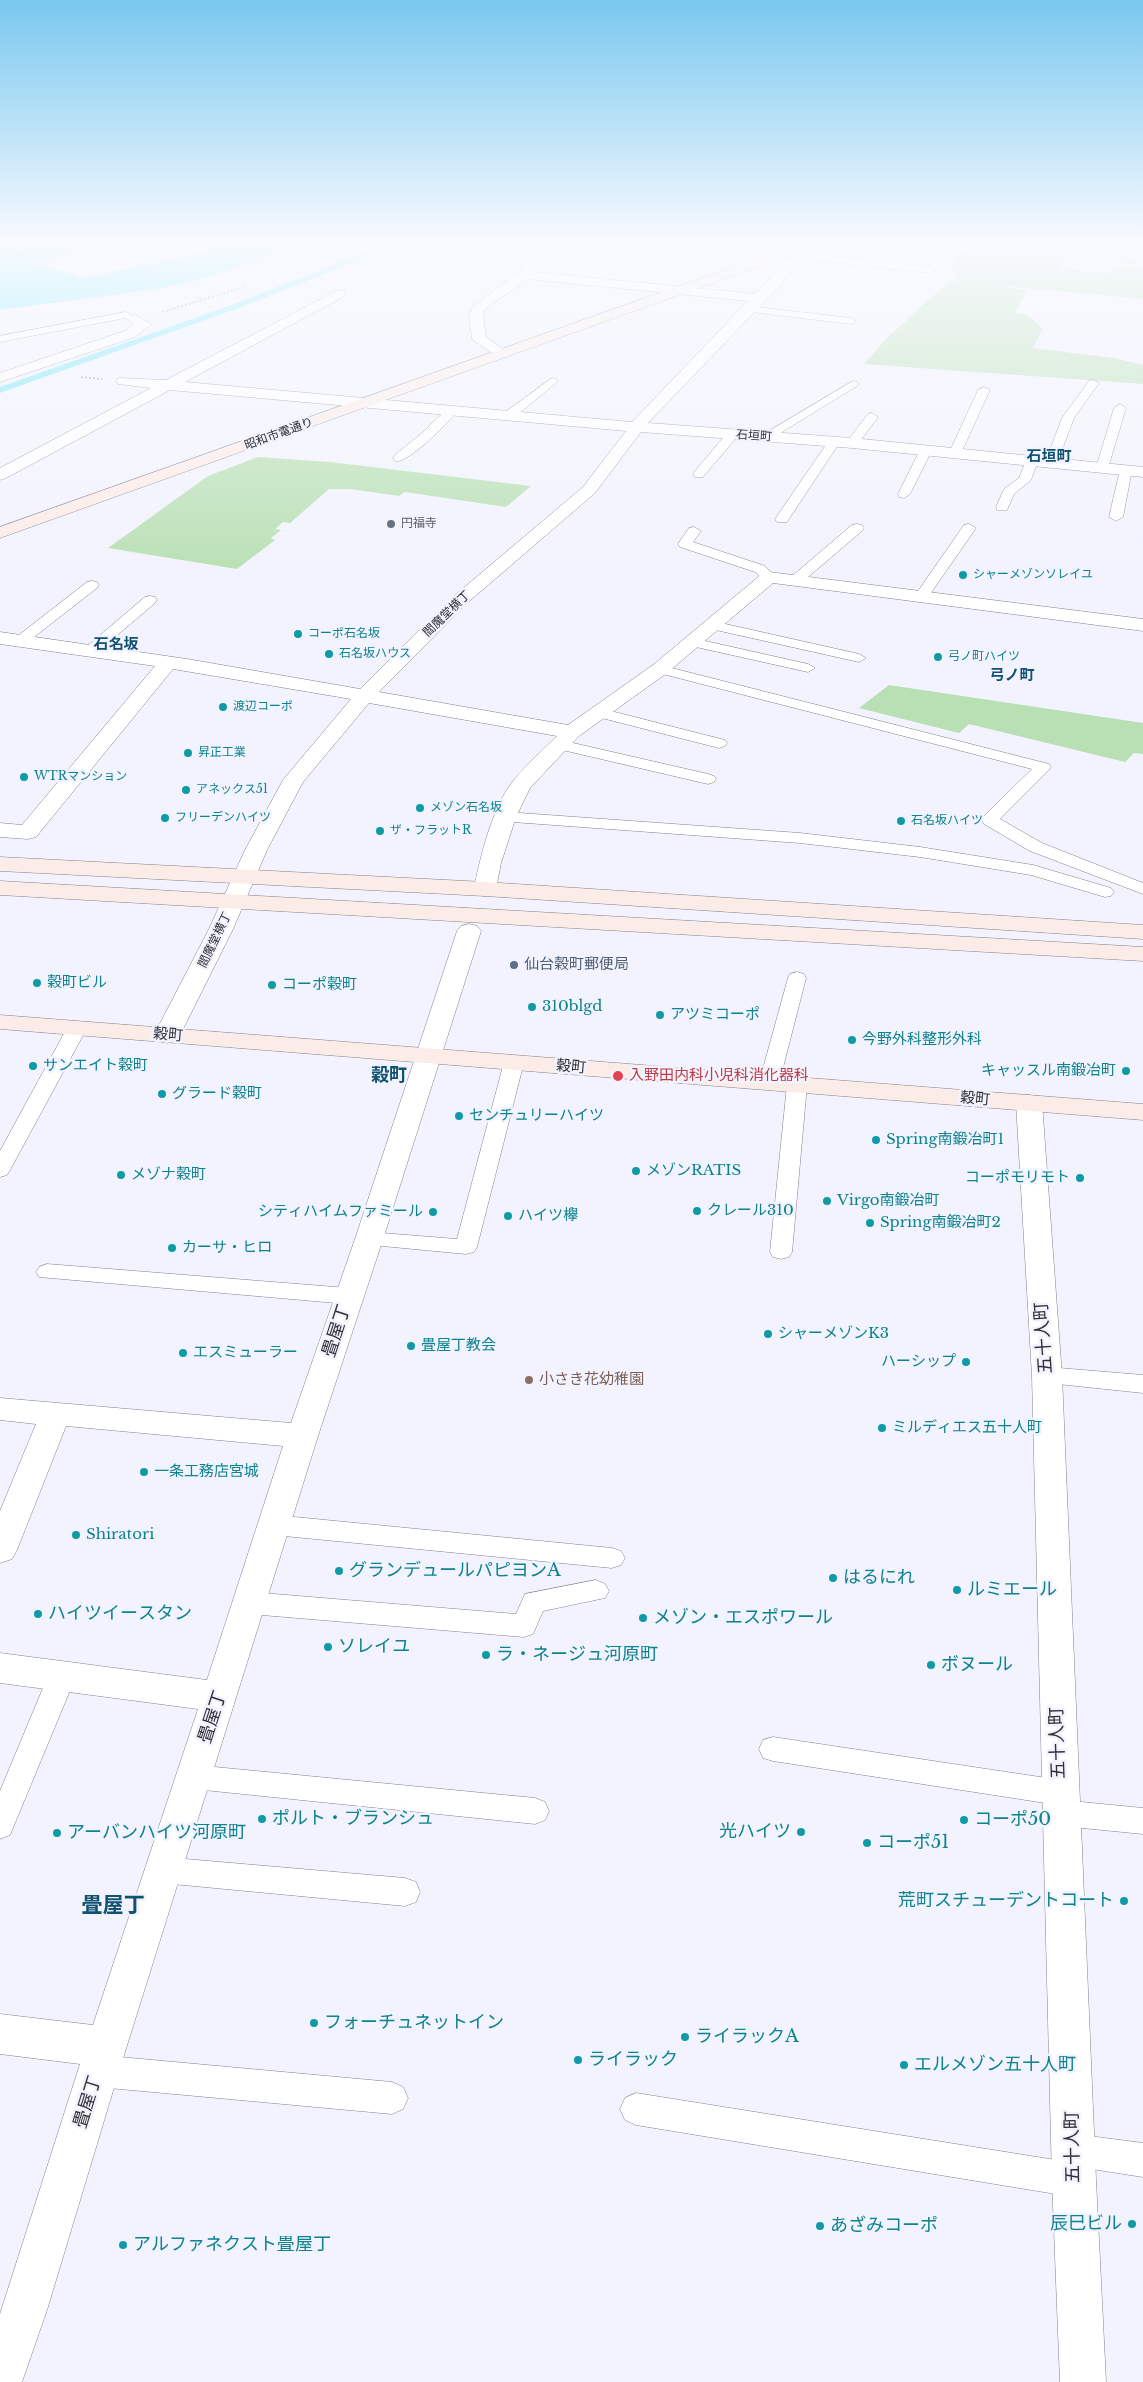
<!DOCTYPE html>
<html>
<head>
<meta charset="utf-8">
<style>
  body { margin:0 }
  canvas { display:block; background:#f2f3fe }
</style>
</head>
<body>
<canvas width="1143" height="2382"></canvas>
<script>
const g = document.querySelector('canvas').getContext('2d');
g.lineJoin = 'round';
function paint(path, color) {
  g.fillStyle = color;
  g.fill(path, 'evenodd');
}
function strokePath(path, color, width, dash) {
  g.strokeStyle = color;
  g.lineWidth = width;
  g.lineCap = dash ? 'butt' : 'round';
  g.setLineDash(dash || []);
  g.stroke(path);
}
function write(font, color, halo, rows, align = 'center') {
  g.font = font + ' "Libre Baskerville","Noto Sans JP",serif';
  g.lineWidth = 5;
  g.setLineDash([]);
  g.textBaseline = 'middle';
  g.strokeStyle = halo;
  g.fillStyle = color;
  for (const [text, x, y, turn = 0] of rows) {
    g.save();
    g.translate(x, y);
    g.rotate((+turn || 0) * Math.PI / 180);
    g.textAlign = isNaN(turn) ? turn : align;
    if (halo) g.strokeText(text, 0, 0);
    g.fillText(text, 0, 0);
    g.restore();
  }
}
const green = new Path2D(`
  M973 243H1039L1064 245 1062 269 1111 273 1115 267 1143 270V299L982 284 1027 290 1015 313 1027 315 1043 329 1033 348 1114 358 1143 365V384L864 364 887 338 949 281 956 282V272L949 271 959 254 966 253Z
  M258 457 330 462 531 486 506 507 405 492 399 496 351 489H329L290 523 283 522 275 529 281 530 271 538 275 540 237 569 108 548 208 476Z
  M889 685 1143 723V754L1134 753 1125 762 969 724 959 733 859 708Z`);
const water = new Path2D(`
  M0 243H25L8 255 83 278 183 257 228 243H307L203 279 156 289 0 310Z`);
const stream = new Path2D(`
  M35 243 46 252
  M0 390 231 308 396 243`);
const river = new Path2D(`
  M46 243H98L94 249 0 272V254Z`);
const path = new Path2D(`
  M1115 261 1143 263
  M162 312 245 287
  M81 377 102 379`);
const lane = new Path2D(`
  M790 248 819 255 930 267 935 270 930 273 819 261 787 253V249Z
  M747 306 851 318 856 321 851 324 743 311 742 309Z
  M126 312 140 319 135 322 125 318 0 342V336Z
  M552 378 556 379 558 381 556 383 512 419H504L502 416 504 413Z
  M1093 380 1099 383 1074 418 1057 463 1055 466H1047L1045 463 1062 418 1089 381Z
  M853 381 857 382 859 384 857 386 769 440H761L759 437Z
  M984 387 990 390 961 453 959 456H951L949 453 978 390Z
  M1120 404 1126 408 1108 468 1106 471H1098L1096 468 1114 408Z
  M451 407 457 411C448 423 408 464 395 461L393 458 395 455 422 433 447 409Z
  M872 413 878 417 876 420 856 446H848L846 443 848 440 868 414Z
  M732 431 738 435 736 438 703 477H695L693 474 695 471 728 432Z
  M834 438 840 442 789 519 787 522H777L775 519 830 439Z
  M926 446 932 450 910 494 904 498 899 497 898 494 920 450Z
  M1032 457 1038 461 1031 480 1014 494 1007 510H997L996 507 1004 489 1019 478 1026 461Z
  M1126 466 1132 470 1123 517 1116 521 1109 517 1120 470Z
  M857 524 862 525 864 528 862 531 801 583H791L789 580 791 577 852 525Z
  M969 524 976 528 926 600H916L914 597 916 594 964 525Z
  M694 527 701 531 693 542 765 566 776 577 769 581 764 580 755 572 680 547 678 544 689 528Z
  M92 581 97 582 99 585 97 588 25 644H15L13 641 15 638 87 582Z
  M150 596 155 597 157 600 155 603 95 654H85L83 651 85 648 145 597Z
  M712 621 859 654 866 658 859 662 707 628 705 625Z
  M692 638 808 664 815 668 808 672 687 645 685 642 687 639Z
  M660 665 1049 764 1051 767 1049 770 1000 819 1042 843 1143 883V894L1030 851 984 824 982 820 984 816 1032 769 655 672 653 669Z
  M599 708 725 740 727 743 725 746 719 748 594 716 591 713Z
  M560 740 708 774 714 776 716 779 714 782 708 784 554 748 552 745 554 742Z
  M505 812 800 833 920 847 1033 865 1111 888 1114 892 1111 896 1105 897 1031 875 920 857 800 843 499 821 497 817 499 813Z
  M797 972 804 974 806 978 779 1083 776 1087 769 1089 762 1087 759 1083 788 978 790 974Z
  M77 1022 84 1024 87 1028 10 1170 7 1175 0 1177V1151L67 1028 70 1024Z
  M514 1056 521 1058 524 1062 477 1247 474 1252 466 1254 361 1244 358 1239 361 1234 369 1232 457 1239 504 1062 507 1058Z
  M797 1079 804 1081 807 1085 792 1252 789 1257 781 1259 773 1257 770 1252 787 1085 790 1081Z
  M47 1264 348 1288 356 1290 359 1296 356 1302 348 1304 39 1277 36 1272 39 1267Z
  M1047 1367 1143 1375V1393L1039 1382 1035 1376 1039 1370Z
  M274 1515 612 1548 621 1551 625 1558 621 1565 612 1568 274 1535 265 1532 261 1525 265 1518Z
  M596 1580 605 1584 609 1591 605 1598 543 1611 533 1634 524 1637 250 1614 241 1611 237 1603 241 1595 250 1592 516 1614 525 1594Z
  M62 1665 72 1668 76 1676 10 1835 0 1839V1791L48 1676 52 1668Z
  M773 1737 1060 1780 1070 1784 1074 1793 1071 1801 1143 1808V1834L1062 1826 1052 1822 1048 1813 1052 1804 773 1761 763 1758 759 1749 763 1740Z
  M194 1765 535 1798 545 1802 549 1811 545 1820 535 1824 194 1789 184 1786 180 1777 184 1768Z
  M162 1857 405 1878 416 1882 420 1892 416 1902 405 1906 162 1883 152 1879 147 1870 152 1861Z
  M98 2055 392 2082 403 2087 408 2098 403 2109 392 2114 98 2087 87 2082 82 2071 87 2060Z
  M636 2093 1062 2161 1058 2150 1062 2138 1074 2134 1143 2143V2177L1085 2168 1091 2180 1086 2192 1074 2197 636 2125 625 2120 620 2109 625 2098Z`);
const street = new Path2D(`
  M551 243H565L545 260 534 272 755 294 783 264 767 256 768 253H778L797 263 784 281 648 423 852 438 1143 467V477L852 448 641 432 595 493 466 604 379 692 568 725 653 665 763 573 769 572 1143 619V631L773 583 667 673 579 736 530 788 516 817 501 863 496 889 493 894 485 896 477 894 474 889C480 857 493 805 514 780 527 764 543 750 557 736L369 703 303 782 267 850 233 929 180 1035 176 1040 167 1043 158 1040 154 1035 209 929 245 850 283 780 351 699 173 669 36 837 28 839 0 837V823L22 825 155 666 0 644V632L187 659 360 689 454 596 583 487 626 431 170 390 6 478 0 480V468L151 388 118 384 116 381 118 378 166 380 338 290 343 291 345 294 343 297 185 382 632 422 748 301 527 279 485 309 483 316 486 337 510 354 508 357H498L472 339 469 316 472 307 519 272 535 254Z
  M135 315 151 324 135 337 0 382V373L125 331 134 324 128 319Z
  M469 924 477 926 481 931 383 1239 318 1436 119 2071 47 2310 22 2382H0V2314L80 2064 0 2054V2014L93 2025 198 1709 0 1683V1653L207 1680 283 1446 66 1426 17 1550 12 1559 0 1563V1511L36 1424 0 1420V1398L291 1423 355 1239 457 931 461 926Z
  M1029 1095 1038 1097 1042 1103 1062 1376 1096 2180 1106 2382H1060L1052 2180 1032 1376 1016 1103 1020 1097Z`);
const secondary = new Path2D(`
  M800 243H818L816 246 0 538V527Z
  M0 857 485 882 1143 925V939L485 896 0 871Z
  M0 881 1143 947V961L0 895Z
  M0 1015 1143 1104V1120L0 1029Z`);
const markers = [
  [391,524,5,"#6b7280"],
  [963,575,5,"#0f9aa8"],
  [298,634,5,"#0f9aa8"],
  [329,654,5,"#0f9aa8"],
  [938,657,5,"#0f9aa8"],
  [223,707,5,"#0f9aa8"],
  [188,753,5,"#0f9aa8"],
  [24,777,5,"#0f9aa8"],
  [186,790,5,"#0f9aa8"],
  [420,808,5,"#0f9aa8"],
  [165,818,5,"#0f9aa8"],
  [901,821,5,"#0f9aa8"],
  [380,831,5,"#0f9aa8"],
  [514,965,5,"#5c6f8a"],
  [37,983,5,"#0f9aa8"],
  [272,985,5,"#0f9aa8"],
  [532,1007,5,"#0f9aa8"],
  [660,1015,5,"#0f9aa8"],
  [852,1040,5,"#0f9aa8"],
  [33,1066,5,"#0f9aa8"],
  [1126,1071,5,"#0f9aa8"],
  [618,1076,6,"#e0444e"],
  [162,1094,5,"#0f9aa8"],
  [459,1116,5,"#0f9aa8"],
  [876,1140,5,"#0f9aa8"],
  [636,1171,5,"#0f9aa8"],
  [121,1175,5,"#0f9aa8"],
  [1080,1178,5,"#0f9aa8"],
  [827,1201,5,"#0f9aa8"],
  [697,1211,5,"#0f9aa8"],
  [433,1212,5,"#0f9aa8"],
  [508,1216,5,"#0f9aa8"],
  [870,1223,5,"#0f9aa8"],
  [172,1248,5,"#0f9aa8"],
  [768,1334,5,"#0f9aa8"],
  [411,1346,5,"#0f9aa8"],
  [183,1353,5,"#0f9aa8"],
  [966,1362,5,"#0f9aa8"],
  [529,1380,5,"#8d6e63"],
  [882,1428,5,"#0f9aa8"],
  [144,1472,5,"#0f9aa8"],
  [76,1535,5,"#0f9aa8"],
  [339,1571,5,"#0f9aa8"],
  [833,1578,5,"#0f9aa8"],
  [957,1590,5,"#0f9aa8"],
  [38,1614,5,"#0f9aa8"],
  [643,1618,5,"#0f9aa8"],
  [328,1647,5,"#0f9aa8"],
  [486,1655,5,"#0f9aa8"],
  [931,1665,5,"#0f9aa8"],
  [262,1819,5,"#0f9aa8"],
  [964,1820,5,"#0f9aa8"],
  [801,1832,5,"#0f9aa8"],
  [57,1833,5,"#0f9aa8"],
  [867,1843,5,"#0f9aa8"],
  [1124,1901,5,"#0f9aa8"],
  [314,2023,5,"#0f9aa8"],
  [685,2037,5,"#0f9aa8"],
  [578,2060,5,"#0f9aa8"],
  [904,2065,5,"#0f9aa8"],
  [1132,2224,5,"#0f9aa8"],
  [820,2226,5,"#0f9aa8"],
  [123,2245,5,"#0f9aa8"]
];
const farStreetnames = [
  ["昭和市電通り",279,434,-20],
  ["石垣町",754,436,4],
  ["閻魔堂横丁",447,614,-44],
  ["閻魔堂横丁",215,940,-64]
];
const farWorshipnames = [
  ["円福寺",401,524]
];
const farCulturenames = [
  ["シャーメゾンソレイユ",973,575],
  ["コーポ石名坂",308,634],
  ["石名坂ハウス",339,654],
  ["弓ノ町ハイツ",948,657],
  ["渡辺コーポ",233,707],
  ["昇正工業",198,753],
  ["WTRマンション",34,777],
  ["アネックス51",196,790],
  ["メゾン石名坂",430,808],
  ["フリーデンハイツ",175,818],
  ["石名坂ハイツ",911,821],
  ["ザ・フラットR",390,831]
];
const farQuarternames = [
  ["石垣町",1049,457],
  ["石名坂",116,645],
  ["弓ノ町",1012,676]
];
const serviceNames = [
  ["仙台穀町郵便局",524,965]
];
const cultureNames = [
  ["穀町ビル",47,983],
  ["コーポ穀町",282,985],
  ["310blgd",542,1007],
  ["アツミコーポ",670,1015],
  ["今野外科整形外科",862,1040],
  ["サンエイト穀町",43,1066],
  ["キャッスル南鍛冶町",1116,1071,"right"],
  ["グラード穀町",172,1094],
  ["センチュリーハイツ",469,1116],
  ["Spring南鍛冶町1",886,1140],
  ["メゾンRATIS",646,1171],
  ["メゾナ穀町",131,1175],
  ["コーポモリモト",1070,1178,"right"],
  ["Virgo南鍛冶町",837,1201],
  ["クレール310",707,1211],
  ["シティハイムファミール",423,1212,"right"],
  ["ハイツ欅",518,1216],
  ["Spring南鍛冶町2",880,1223],
  ["カーサ・ヒロ",182,1248],
  ["シャーメゾンK3",778,1334],
  ["畳屋丁教会",421,1346],
  ["エスミューラー",193,1353],
  ["ハーシップ",956,1362,"right"],
  ["ミルディエス五十人町",892,1428],
  ["一条工務店宮城",154,1472],
  ["Shiratori",86,1535]
];
const streetNames = [
  ["穀町",168,1035,5],
  ["穀町",571,1067,5],
  ["穀町",975,1099,5]
];
const healthNames = [
  ["入野田内科小児科消化器科",629,1076]
];
const educationNames = [
  ["小さき花幼稚園",539,1380]
];
const quarterNames = [
  ["穀町",389,1076]
];
const nearStreetnames = [
  ["畳屋丁",337,1331,-72],
  ["五十人町",1044,1338,-94],
  ["畳屋丁",213,1717,-72],
  ["五十人町",1058,1743,-92],
  ["畳屋丁",88,2102,-73],
  ["五十人町",1073,2147,-91]
];
const nearCulturenames = [
  ["グランデュールパピヨンA",349,1571],
  ["はるにれ",843,1578],
  ["ルミエール",967,1590],
  ["ハイツイースタン",48,1614],
  ["メゾン・エスポワール",653,1618],
  ["ソレイユ",338,1647],
  ["ラ・ネージュ河原町",496,1655],
  ["ボヌール",941,1665],
  ["ポルト・ブランシュ",272,1819],
  ["コーポ50",974,1820],
  ["光ハイツ",791,1832,"right"],
  ["アーバンハイツ河原町",67,1833],
  ["コーポ51",877,1843],
  ["荒町スチューデントコート",1114,1901,"right"],
  ["フォーチュネットイン",324,2023],
  ["ライラックA",695,2037],
  ["ライラック",588,2060],
  ["エルメゾン五十人町",914,2065],
  ["辰巳ビル",1122,2224,"right"],
  ["あざみコーポ",830,2226],
  ["アルファネクスト畳屋丁",133,2245]
];
const nearQuarternames = [
  ["畳屋丁",113,1906]
];
paint(green, '#b9e0b4');
paint(water, '#73e7f8');
strokePath(stream, '#73e7f8', 5.5);
paint(river, '#73e7f8');
strokePath(lane, '#81818b', 1);
strokePath(street, '#81818b', 1);
strokePath(secondary, '#81818b', 1);
strokePath(path, '#a6a7af', 2, [2, 2]);
paint(lane, '#fff');
paint(street, '#fff');
paint(secondary, '#fcece7');
const sky = g.createLinearGradient(0, 0, 0, 576);
sky.addColorStop(0, '#79c8ee');
sky.addColorStop(0.42, '#f9faff');
sky.addColorStop(1, '#f9faff00');
g.fillStyle = sky;
g.fillRect(0, 0, 1143, 576);
for (const [x, y, r, color] of markers) {
  const dot = new Path2D();
  dot.arc(x, y, r, 0, 2 * Math.PI);
  g.fillStyle = color;
  g.fill(dot);
  strokePath(dot, '#f2f3fe', 2);
}
write('12px', '#303035', '#f2f3fe', farStreetnames);
write('12px', '#5b616d', '#f2f3fe', farWorshipnames, 'left');
write('12px', '#0d838f', '#f2f3fe', farCulturenames, 'left');
write('bold 15px', '#115271', '#f2f3fe', farQuarternames);
write('15px', '#4e5e75', '#f2f3fe', serviceNames, 'left');
write('15px', '#0d838f', '#f2f3fe', cultureNames, 'left');
write('15px', '#303035', '#f2f3fe', streetNames);
write('15px', '#be3a42', '#f2f3fe', healthNames, 'left');
write('15px', '#785e54', '#f2f3fe', educationNames, 'left');
write('bold 18px', '#115271', '#f2f3fe', quarterNames);
write('18px', '#303035', '#f2f3fe', nearStreetnames);
write('18px', '#0d838f', '#f2f3fe', nearCulturenames, 'left');
write('bold 21px', '#115271', '#f2f3fe', nearQuarternames);
</script>
</body>
</html>
